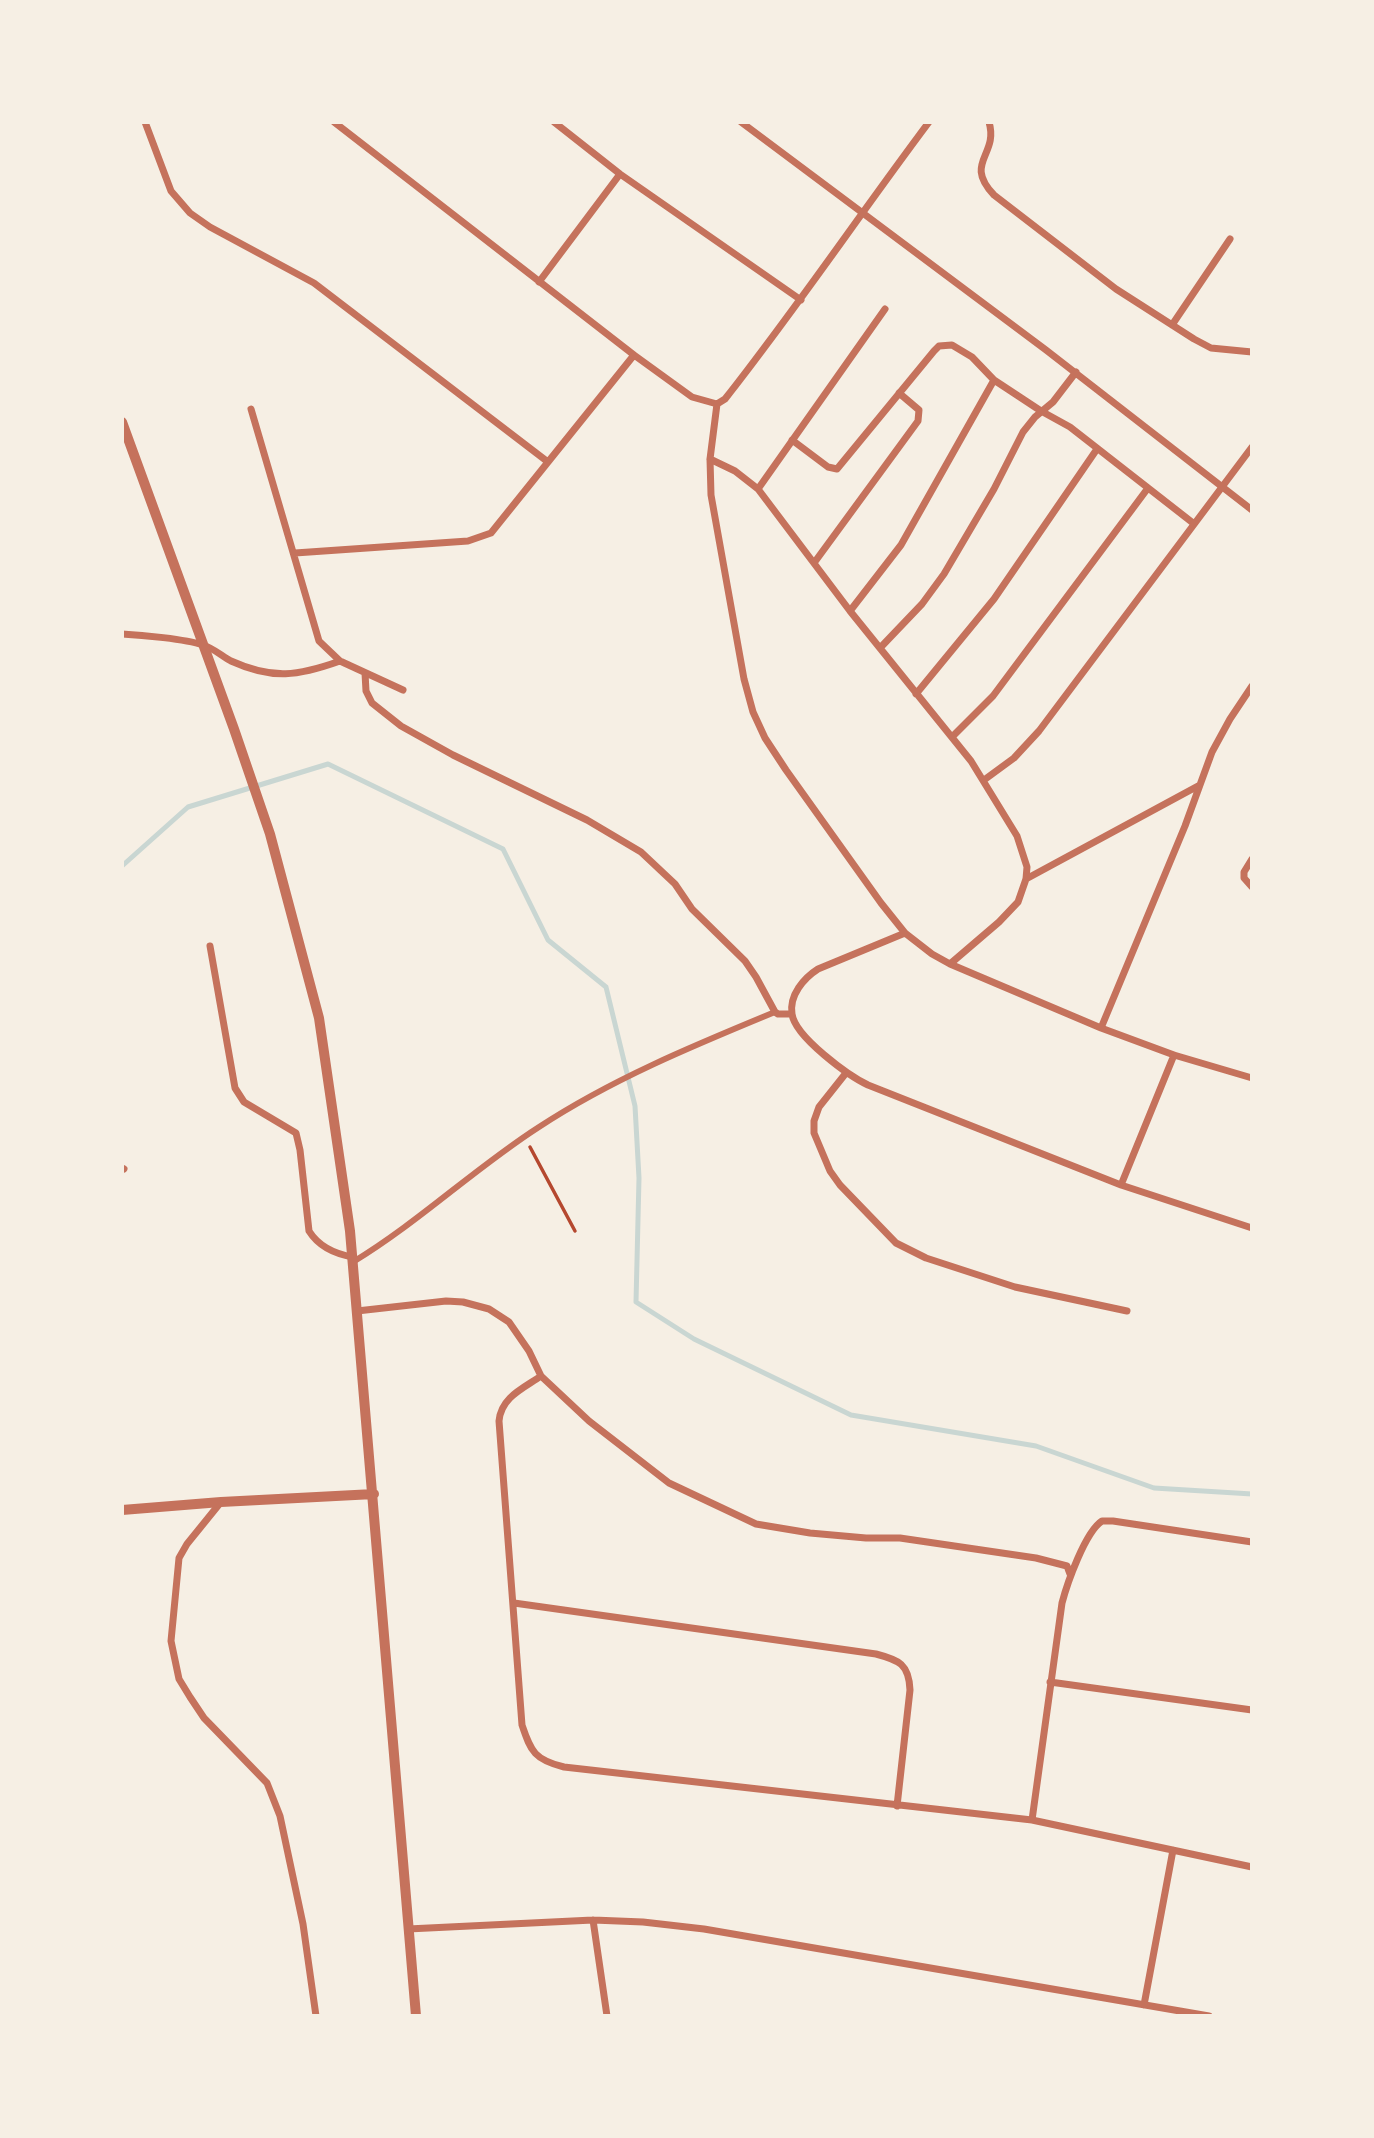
<!DOCTYPE html>
<html>
<head>
<meta charset="utf-8">
<style>
  body { margin:0 }
  #map { position:relative; width:1374px; height:2138px; overflow:hidden; background:#f6efe4; font-family:"IBM Plex Serif",serif }
  canvas { display:block }
  .frame { position:absolute; inset:0; border:124px solid #f6efe4; pointer-events:none }
</style>
</head>
<body>
<div id="map">
<canvas width="1374" height="2138"></canvas>
<div class="frame"></div>
</div>
<script>
const g = document.querySelector('canvas').getContext('2d');
g.lineJoin = 'round';
function strokePath(path, color, width, dash) {
  g.strokeStyle = color;
  g.lineWidth = width;
  g.lineCap = dash ? 'butt' : 'round';
  g.setLineDash(dash || []);
  g.stroke(path);
}
const stream = new Path2D(`
  M122 866 188 807 328 764 503 849 548 940 606 987 635 1106 639 1178 636 1302 694 1339 851 1415 1036 1446 1154 1488 1252 1494`);
const path = new Path2D(`
  M530 1147 575 1231`);
const pedestrian = new Path2D(`
  M353 1262C419 1222 475 1168 539 1127 612 1079 695 1045 775 1012`);
const minor = new Path2D(`
  M145 122 171 191 190 213 210 227 314 283 548 462
  M334 122 634 355 692 397 717 404
  M554 122 620 174 801 300
  M741 122 1046 350 1252 510
  M929 122C860 214 796 309 725 399L717 404 710 459 711 495 744 679 753 712 765 738 786 770 881 903 905 933 932 954 950 964 1101 1028 1174 1055 1252 1078
  M989 122C999 156 963 162 994 195L1116 289 1194 339 1211 348 1252 352
  M539 282 620 174
  M1172 325 1230 239
  M251 409 319 641 340 661 403 690
  M792 440 828 467 837 469 934 351 939 346 952 345 972 357 994 380 1041 411 1070 427 1193 523
  M710 459 735 471 758 489 850 611 971 761 1017 836 1027 867 1026 879 1018 902 999 922 950 964
  M758 489 885 309
  M295 553 468 541 491 533 634 355
  M814 563 918 421 919 410 899 393
  M850 611 901 545 994 380
  M122 634C142 635 185 639 203 645 213 648 222 656 231 661 273 680 298 676 340 661
  M880 648 922 604 944 574 994 489 1023 432 1035 417 1053 402 1076 372
  M365 673 366 691 372 703 401 726 453 755 587 820 641 852 675 884 692 909 745 961 756 977 775 1012 778 1014H792
  M916 694 994 599 1097 449
  M952 737 993 696 1148 488
  M984 780 1014 758 1039 731 1252 447
  M1252 859 1244 872V878L1252 887
  M1026 879 1198 786
  M905 933 818 969C804 978 789 995 792 1014 795 1037 849 1076 868 1085L1121 1185 1252 1228
  M210 946 235 1088 244 1102 296 1133 300 1150 309 1231C319 1247 335 1254 353 1257
  M1101 1028 1185 826 1212 752 1230 719 1252 686
  M846 1073 819 1107 814 1121V1133L830 1171 840 1185 896 1243 926 1258 1015 1287 1127 1311
  M122 1168 124 1169
  M1121 1185 1174 1055
  M357 1311 446 1301 463 1302 489 1309 509 1322 529 1351 541 1376 589 1421 669 1483 756 1524 810 1533 866 1538H900L1036 1558 1067 1566 1070 1574
  M541 1376C524 1388 501 1397 499 1421L522 1725C531 1752 535 1760 564 1767L1032 1820 1252 1867
  M221 1502 187 1544 179 1558 171 1641 179 1679 190 1697 204 1718 267 1783 280 1816 303 1924 316 2016
  M514 1603 876 1654C899 1660 909 1664 910 1690L897 1806
  M1050 1682 1252 1710
  M1032 1820 1062 1603C1067 1584 1085 1532 1102 1521H1113L1252 1542
  M593 1920 607 2016
  M408 1929 593 1920 643 1922 704 1929 1209 2016
  M1144 2005 1173 1850`);
const tertiary = new Path2D(`
  M122 422 234 729 270 834 319 1018 350 1231 416 2016
  M122 1510 221 1502 374 1494`);
strokePath(stream, '#c9d6d2', 5);
strokePath(path, '#b5482f', 3.5);
strokePath(pedestrian, '#c5725c', 6);
strokePath(minor, '#c5725c', 7);
strokePath(tertiary, '#c5725c', 10);
</script>
</body>
</html>
